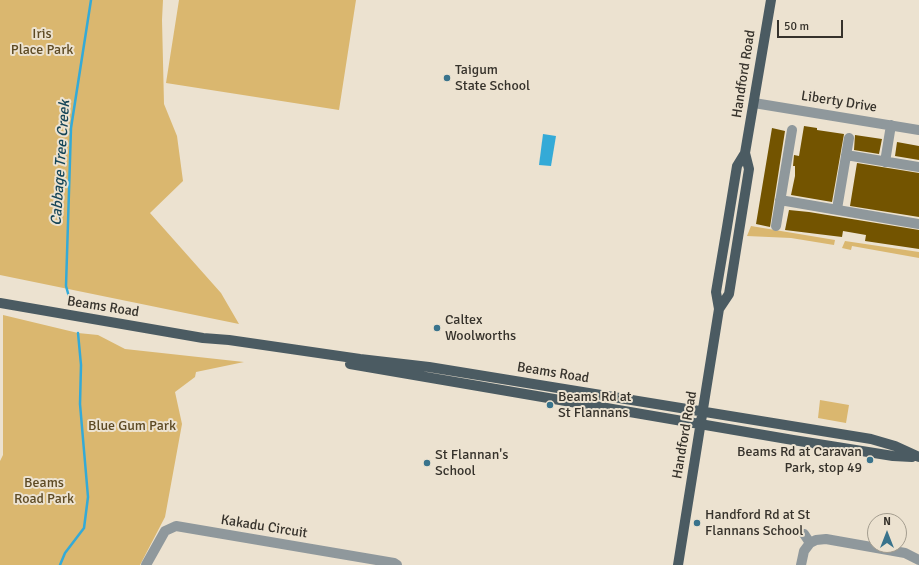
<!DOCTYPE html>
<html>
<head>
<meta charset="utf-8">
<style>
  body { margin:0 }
  #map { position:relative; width:919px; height:565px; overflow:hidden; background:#ece2d0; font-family:Signika,sans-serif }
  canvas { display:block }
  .north { position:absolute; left:867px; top:513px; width:40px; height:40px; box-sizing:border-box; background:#ece2d0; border:1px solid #a39c8e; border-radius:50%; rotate:0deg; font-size:11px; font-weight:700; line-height:16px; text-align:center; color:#36322b }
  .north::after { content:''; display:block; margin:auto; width:14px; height:18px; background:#39738c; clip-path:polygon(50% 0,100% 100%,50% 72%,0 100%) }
  .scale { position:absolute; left:777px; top:20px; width:66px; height:18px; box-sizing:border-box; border:2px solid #36322b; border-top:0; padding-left:5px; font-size:12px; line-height:14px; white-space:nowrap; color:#36322b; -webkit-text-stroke:3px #ece2d0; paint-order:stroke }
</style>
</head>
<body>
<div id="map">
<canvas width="919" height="565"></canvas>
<div class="north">N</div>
<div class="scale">50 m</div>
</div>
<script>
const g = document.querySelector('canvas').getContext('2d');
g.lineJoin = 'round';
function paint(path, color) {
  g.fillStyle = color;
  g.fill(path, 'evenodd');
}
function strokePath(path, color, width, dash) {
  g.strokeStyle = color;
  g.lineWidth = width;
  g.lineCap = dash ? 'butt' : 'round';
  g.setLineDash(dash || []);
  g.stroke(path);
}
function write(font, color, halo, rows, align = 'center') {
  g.font = font + ' Signika,sans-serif';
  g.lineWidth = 4;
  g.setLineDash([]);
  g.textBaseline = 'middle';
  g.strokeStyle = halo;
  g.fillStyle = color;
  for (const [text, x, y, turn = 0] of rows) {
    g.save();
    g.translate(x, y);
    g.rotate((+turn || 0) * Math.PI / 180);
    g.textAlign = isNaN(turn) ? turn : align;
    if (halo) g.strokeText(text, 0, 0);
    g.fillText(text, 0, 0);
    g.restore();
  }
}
const green = new Path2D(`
  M0 0H163L162 20 164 104 177 136 183 181 150 213 221 293 239 324 0 275Z
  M179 0H356L339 110 166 83Z
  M751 226 835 240 834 245 791 238 747 236Z
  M845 241 919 252V258L852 246 851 250 842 248Z
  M3 315 78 333 98 335 125 349 244 362 196 372 195 377 175 392 182 424 165 517 140 565H0V461L3 455Z
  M820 400 849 405 846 423 818 418Z`);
const water = new Path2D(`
  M543 134 556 136 551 166 539 165Z`);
const stream = new Path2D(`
  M71 304 66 286 71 128 91 0
  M60 565 65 553 84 528 88 497 80 404 81 365 78 333`);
const building = new Path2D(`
  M804 126 817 128V130L844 134 832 202 791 195 795 176V166H793L794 155 799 156Z
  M772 128 785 131 770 227 756 224Z
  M855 135 882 139 879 154 854 150Z
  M897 142 919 146V160L895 156Z
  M857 163 919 173V217L850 206Z
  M789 210 809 212 919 230V249L865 241 866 235 843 231 842 237 785 230Z`);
const minor = new Path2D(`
  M754 103 919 130
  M846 155 919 167
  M885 162 891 125
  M780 200 919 224
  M837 209 849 138
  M776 226 792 130
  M804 534 810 543 816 540 826 539 905 553 919 560
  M146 565 165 531 176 526 394 563 397 565
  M801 565 804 551 810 543`);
const major = new Path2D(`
  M0 303 203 338 229 340 360 359 429 367 871 439 895 446 919 457
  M719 309 729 294 749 169 745 153
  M350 364 793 440 893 456 912 457
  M678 565 719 309 716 292 727 227 737 166 745 153 771 0`);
const markers = [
  [447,78,4,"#39738c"],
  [437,328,4,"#39738c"],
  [550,405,4,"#39738c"],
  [870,460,4,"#39738c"],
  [427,463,4,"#39738c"],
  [697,523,4,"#39738c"]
];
const parkNames = [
  ["Iris",42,34],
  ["Place Park",42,50],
  ["Blue Gum Park",132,426],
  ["Beams",44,483],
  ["Road Park",44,499]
];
const poiNames = [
  ["Taigum",455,70],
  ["State School",455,86],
  ["Caltex",445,320],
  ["Woolworths",445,336],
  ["Beams Rd at",558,397],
  ["St Flannans",558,413],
  ["Beams Rd at Caravan",862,452,"right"],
  ["Park, stop 49",862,468,"right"],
  ["St Flannan's",435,455],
  ["School",435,471],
  ["Handford Rd at St",705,515],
  ["Flannans School",705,531]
];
const streetNames = [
  ["Handford Road",744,74,-81],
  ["Liberty Drive",839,102,9],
  ["Beams Road",103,307,9],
  ["Beams Road",553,373,9],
  ["Handford Road",685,435,-80],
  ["Kakadu Circuit",264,527,9]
];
const waterNames = [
  ["Cabbage Tree Creek",61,163,-86]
];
paint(green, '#dab76f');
paint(water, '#34aad7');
strokePath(stream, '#34aad7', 2.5);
paint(building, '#735400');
strokePath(minor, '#8f989c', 10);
strokePath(major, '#4b5b62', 10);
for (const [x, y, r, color] of markers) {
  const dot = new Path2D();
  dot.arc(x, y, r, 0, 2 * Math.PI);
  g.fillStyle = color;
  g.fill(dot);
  strokePath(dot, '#ece2d0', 1.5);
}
write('14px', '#5d4a24', '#ece2d0', parkNames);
write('14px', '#36322b', '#ece2d0', poiNames, 'left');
write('14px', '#36322b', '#ece2d0', streetNames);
write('italic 15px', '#154558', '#ece2d0', waterNames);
</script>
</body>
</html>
